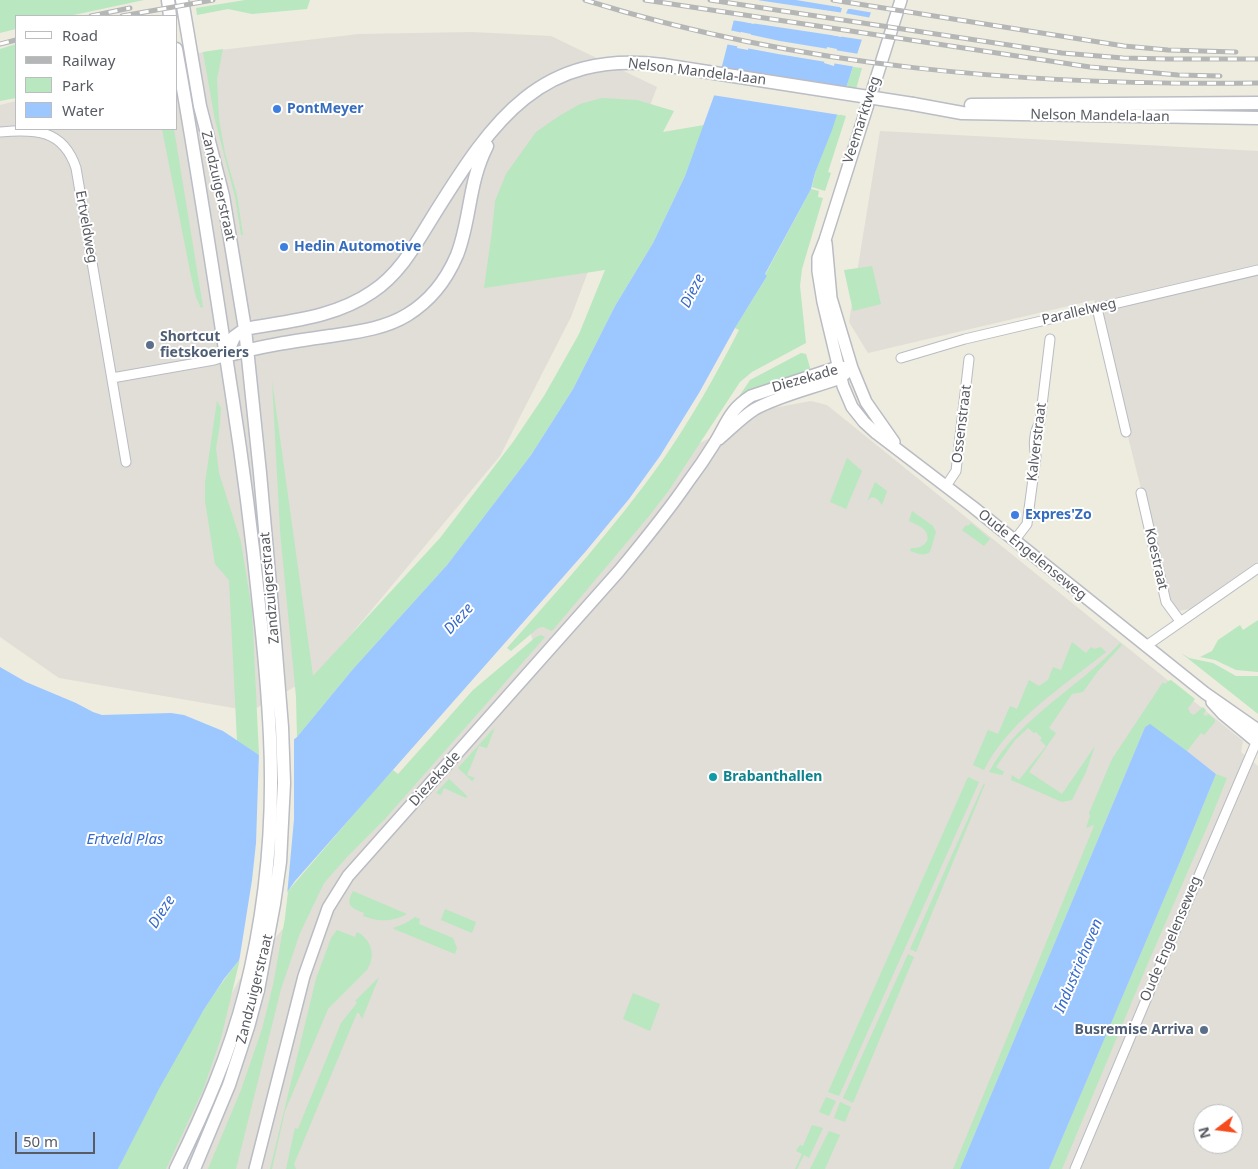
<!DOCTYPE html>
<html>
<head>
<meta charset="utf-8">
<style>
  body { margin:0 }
  #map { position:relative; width:1258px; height:1169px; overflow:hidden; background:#edecdf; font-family:"Noto Sans",sans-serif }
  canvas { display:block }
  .legend { position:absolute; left:15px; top:15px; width:162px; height:115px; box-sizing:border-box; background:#fff; border:1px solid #bcbdc0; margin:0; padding:6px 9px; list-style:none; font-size:15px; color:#585b62 }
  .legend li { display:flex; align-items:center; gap:10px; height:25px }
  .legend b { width:25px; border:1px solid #bcbdc0 }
  .north { position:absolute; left:1193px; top:1104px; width:50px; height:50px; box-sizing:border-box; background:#fff; border:1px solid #bcbdc0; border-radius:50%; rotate:255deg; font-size:14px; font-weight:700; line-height:20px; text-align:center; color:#585b62 }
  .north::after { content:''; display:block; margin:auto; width:18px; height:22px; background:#f64b1c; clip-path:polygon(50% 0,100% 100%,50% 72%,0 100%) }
  .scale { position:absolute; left:15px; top:1132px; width:80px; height:22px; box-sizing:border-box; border:2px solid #585b62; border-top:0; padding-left:6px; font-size:15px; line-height:18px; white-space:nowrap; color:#585b62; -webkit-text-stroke:4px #fff; paint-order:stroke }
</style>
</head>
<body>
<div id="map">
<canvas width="1258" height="1169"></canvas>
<ul class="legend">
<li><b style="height:6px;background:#fff"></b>Road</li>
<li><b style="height:6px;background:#b5b6b6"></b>Railway</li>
<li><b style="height:14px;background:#b9e7bf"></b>Park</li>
<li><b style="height:14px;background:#9dc7ff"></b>Water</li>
</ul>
<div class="north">N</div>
<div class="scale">50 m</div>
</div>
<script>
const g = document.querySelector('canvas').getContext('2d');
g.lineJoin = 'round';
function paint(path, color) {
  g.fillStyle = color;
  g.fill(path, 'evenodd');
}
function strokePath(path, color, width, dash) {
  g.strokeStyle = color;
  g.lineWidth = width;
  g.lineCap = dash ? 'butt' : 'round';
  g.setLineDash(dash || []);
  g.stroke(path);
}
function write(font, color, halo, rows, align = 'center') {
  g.font = font + ' "Noto Sans",sans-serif';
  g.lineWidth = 4;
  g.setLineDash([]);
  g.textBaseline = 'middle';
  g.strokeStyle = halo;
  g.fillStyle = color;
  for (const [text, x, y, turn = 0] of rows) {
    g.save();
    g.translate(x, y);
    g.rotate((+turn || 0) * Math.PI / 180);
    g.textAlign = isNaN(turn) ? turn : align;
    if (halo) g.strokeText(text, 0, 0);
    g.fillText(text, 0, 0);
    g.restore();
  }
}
const industrial = new Path2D(`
  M472 32 551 36 657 87 571 317 500 456 318 674 251 711 59 678 0 637V105L16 101V129H176V61L203 52 359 34Z
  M880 131 1258 151V561L1190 609 1178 611 1167 593 1094 300 868 353 849 322Z
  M811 401 827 405 1243 741 1241 752 1258 766V1169H1048L1216 774 1187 751 1150 725 1145 727 960 1169H142L161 1126 239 980 431 756 533 642 530 631 687 449 773 408ZM1203 1114H1233V1144H1203Z`);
const green = new Path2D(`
  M0 0H144L69 16H16V29L0 33Z
  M245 0H310L307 9 252 14 228 9 197 15 196 8Z
  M16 44V98L0 101V49Z
  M223 49 217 79 219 119 225 153 237 195 243 235H241L235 197 215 120 203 52Z
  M853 67 862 68 856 89 846 87Z
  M602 98 637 100 674 111 663 132 704 125 685 176 653 243 615 306 573 389 531 455 447 565 353 669 297 737 296 697 280 531 272 380 313 676 440 538 513 442 544 396 579 334 605 270 484 288 492 231 495 201 506 174 536 132 559 116 580 104Z
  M837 114 846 116 828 172 831 173 825 191 812 187 815 173Z
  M162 129H174L203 307 201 308 196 297 191 276Z
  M811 189 819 191 818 197 823 198 802 269 800 286 806 343 752 372 740 382 669 490 649 516 552 631 543 627 538 628 511 651 507 648C561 587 615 527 662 461 691 419 716 375 739 330L735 328 767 276 765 275Z
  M872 266 881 304 853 311 844 270Z
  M801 353 806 354 811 371 736 401 750 380Z
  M217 401 221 408 220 424 216 448 219 473 241 542 252 611 259 755 237 741 229 580 215 564 205 501V483Z
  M847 458 862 471 846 509 830 502Z
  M875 482 887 491 882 505C878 500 874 493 867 501Z
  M912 511 933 526 936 532 930 552C923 557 917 553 910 551L911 548C920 549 932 543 926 532 923 526 914 524 909 521Z
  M971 523 990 539 984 546 962 530 966 525 968 526Z
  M1258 620V672L1236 670 1215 660 1200 657 1212 651 1218 640 1240 625 1243 630Z
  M541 635 545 637 384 820 346 858 324 883 300 933 281 989 236 1169H208L241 1090 262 1029 273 985 285 918 288 891 378 786 393 770 398 774 473 690 536 637Z
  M1072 642 1086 653 1091 647 1094 649 1101 647 1106 652C1065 685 1008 721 984 770L973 765 988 730 998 734 1010 706 1017 709 1029 680 1039 686 1048 680 1053 667 1061 670Z
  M1120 643 1122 645 1098 671 1083 692 1072 694 1049 728 1056 733 1029 772 1062 794 1095 746 1086 772 1072 800 1062 802 1011 780 1012 775 1019 780 1046 746 1040 740 1042 738 1036 732 1034 733 1028 728 1015 740 996 767 1004 772 1002 775 989 772C1019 717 1079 688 1120 643Z
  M1181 653 1189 658 1213 663 1236 676H1258V714Z
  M1171 680 1195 699 1188 708 1190 713 1194 715 1203 707 1206 710 1203 714 1206 716 1208 714 1215 720V722L1204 735 1201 733 1187 751 1150 725 1145 727 960 1169H953L1094 826V825L1086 828 1090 816 1089 813 1112 759 1163 682 1165 684 1168 681Z
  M495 727 487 748 479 746 467 775 475 778 472 781 458 768Z
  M1216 774 1227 778 1211 818 1148 963 1062 1169H1049L1181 859Z
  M968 777 979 782 839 1096 828 1092Z
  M449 779 467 796 466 798 444 788 441 795 436 793Z
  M984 783 985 784 916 952 910 949Z
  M353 891 407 914C393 922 378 922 363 916L364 913C351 908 345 905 353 891Z
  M445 909 476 922 472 933 441 920Z
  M415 917 420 919 419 924 453 938 457 948 455 954 394 929 393 928 406 923Z
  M337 930 355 937 357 932C372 940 376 956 367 970L328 1009 285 1111 272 1169H270L316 979 331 938Z
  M908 954 914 957 853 1103 843 1098Z
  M240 959 221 1038 203 1090 166 1169H118C154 1098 190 1021 240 959Z
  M379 977 362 1019 359 1013H357L294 1164 296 1169H286L295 1128 298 1129 341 1023 357 1003 355 1001Z
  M633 993 660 1004 650 1031 623 1019Z
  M826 1097 836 1101 829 1116 819 1112Z
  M840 1102 851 1107 845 1122 834 1118Z
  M812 1125 823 1128 809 1158 804 1155 797 1169H795L802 1154 796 1151 800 1145 803 1146Z
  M829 1131 840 1135 825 1169H810Z`);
const water = new Path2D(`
  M739 0 751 2 745 22 754 24 760 4 758 3 759 0H843L840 8H842L840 15H838L832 35 841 37 847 17 845 16 848 9H850L852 0H875L832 130 815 173 811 189 765 274 767 276 735 328 699 393 660 456 629 499 586 551 295 881 240 959 224 979 203 1011 160 1087 118 1169H0V667L26 682 76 703 93 712 102 715 171 713 184 715 223 731 259 755 273 756 297 737 353 669 447 565 531 455 573 389 615 306 653 243 685 176 715 93ZM741 32 751 34 748 50 737 48ZM827 47 837 49 834 66 824 63Z
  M1150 724 1187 751 1216 774 1181 859 1049 1169H960L1145 727Z`);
const pier = new Path2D(`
  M736 0H756L755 3 753 4 748 20 752 21 757 5V0L844 13 840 18 835 34H840L844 18V13L872 18 864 40 731 20Z
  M796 0H845L843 6 845 8Z
  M850 0H877L874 13 845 8 848 6Z
  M729 30 780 41 859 54 856 67 778 54 725 44Z
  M719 67 849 87 840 115 712 95Z
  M294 736V819L287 896 239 962 252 880 256 843 259 752 272 753Z`);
const minor = new Path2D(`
  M0 132C35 129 63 129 76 168L126 462
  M1097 308 1126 432
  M901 358 965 339 1258 270
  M112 378 214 360 226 356
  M946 486 956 471 969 359
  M1141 493 1166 602 1180 621
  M1014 541 1027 524 1036 456C1033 445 1034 432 1040 422L1050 339
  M1146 646 1258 568
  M1075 1169 1161 964 1258 738`);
const tertiary = new Path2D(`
  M901 0 825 240 818 258V271L823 302 843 386 852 407 864 422 876 433 973 507 1205 693 1258 730
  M826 243 831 298 852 368 866 402 894 442
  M719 439C731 429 742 417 755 409 781 395 813 388 840 378L845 374
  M1212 702 1223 714 1258 743
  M255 1169 304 976 328 908 348 876 619 571C643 542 667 513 688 482 697 470 706 457 714 444 727 423 729 410 751 396L838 367 852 368`);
const secondary = new Path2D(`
  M168 0 170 16
  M182 0 200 106 223 196 245 329 260 473 275 641 282 727 284 783 280 862 274 904 258 990 248 1027 229 1085 194 1169
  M176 49C197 164 214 279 232 395 243 465 252 535 259 605 264 649 268 693 270 737 274 822 266 910 245 993 229 1055 204 1112 176 1169
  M913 104 962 113 1258 118
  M971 105 1258 103
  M227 353 234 337 245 329C288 321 334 318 372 292 401 273 417 242 435 213 493 120 541 49 663 65
  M226 356C260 346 295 341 330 336 356 332 384 329 407 315 430 301 446 281 457 255 471 219 468 183 487 146`);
const rail = new Path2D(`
  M585 0C802 68 1031 86 1258 83
  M645 0 1090 67 1178 75 1220 76
  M710 0 1062 53 1123 58 1168 59H1258
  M833 0 1124 46 1168 50 1236 52
  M91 16 130 8
  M122 16 213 0
  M0 44 16 40`);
const secondaryBridge = new Path2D(`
  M663 65 913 104`);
const markers = [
  [277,109,5,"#3f7fe0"],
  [284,247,5,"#3f7fe0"],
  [150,345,5,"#5c6f8a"],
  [1015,515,5,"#3f7fe0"],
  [713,777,5,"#0f9aa8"],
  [1204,1030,5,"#5c6f8a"]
];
const streetNames = [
  ["Nelson Mandela-laan",697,72,7],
  ["Nelson Mandela-laan",1100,116,1],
  ["Veemarktweg",862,120,-72],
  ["Zandzuigerstraat",218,186,77],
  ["Ertveldweg",86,227,80],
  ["Parallelweg",1079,312,-13],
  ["Diezekade",805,379,-16],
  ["Ossenstraat",962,424,-83],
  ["Kalverstraat",1037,442,-83],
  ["Oude Engelenseweg",1032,555,39],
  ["Koestraat",1156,559,77],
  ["Zandzuigerstraat",270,588,-95],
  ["Diezekade",435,779,-48],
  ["Oude Engelenseweg",1171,939,-67],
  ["Zandzuigerstraat",255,989,-76]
];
const shopNames = [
  ["PontMeyer",287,109],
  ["Hedin Automotive",294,247],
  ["Expres'Zo",1025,515]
];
const serviceNames = [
  ["Shortcut",160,337],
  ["fietskoeriers",160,353],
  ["Busremise Arriva",1194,1030,"right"]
];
const cultureNames = [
  ["Brabanthallen",723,777]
];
const waterNames = [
  ["Dieze",693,291,-63],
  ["Dieze",459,619,-48],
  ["Ertveld Plas",125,840],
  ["Dieze",162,912,-57],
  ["Industriehaven",1079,966,-67]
];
paint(industrial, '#e0ded7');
paint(green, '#b9e7bf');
paint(water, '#9dc7ff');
paint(pier, '#edecdf');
strokePath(minor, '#babcc3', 11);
strokePath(tertiary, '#babcc3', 14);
strokePath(secondary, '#babdc5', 15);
strokePath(minor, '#fff', 9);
strokePath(tertiary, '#fff', 11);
strokePath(secondary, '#fff', 12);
strokePath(rail, '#b5b6b6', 5);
strokePath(rail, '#fff', 3, [9]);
strokePath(secondaryBridge, '#babdc5', 15, []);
strokePath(secondaryBridge, '#fff', 12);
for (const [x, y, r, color] of markers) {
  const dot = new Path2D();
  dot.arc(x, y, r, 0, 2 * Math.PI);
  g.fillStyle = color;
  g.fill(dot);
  strokePath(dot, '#fff', 2);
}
write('14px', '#585b62', '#fff', streetNames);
write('bold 14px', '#366cbe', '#fff', shopNames, 'left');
write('bold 14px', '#4e5e75', '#fff', serviceNames, 'left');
write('bold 14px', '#0d838f', '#fff', cultureNames, 'left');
write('italic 15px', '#376bcb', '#fff', waterNames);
</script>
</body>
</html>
